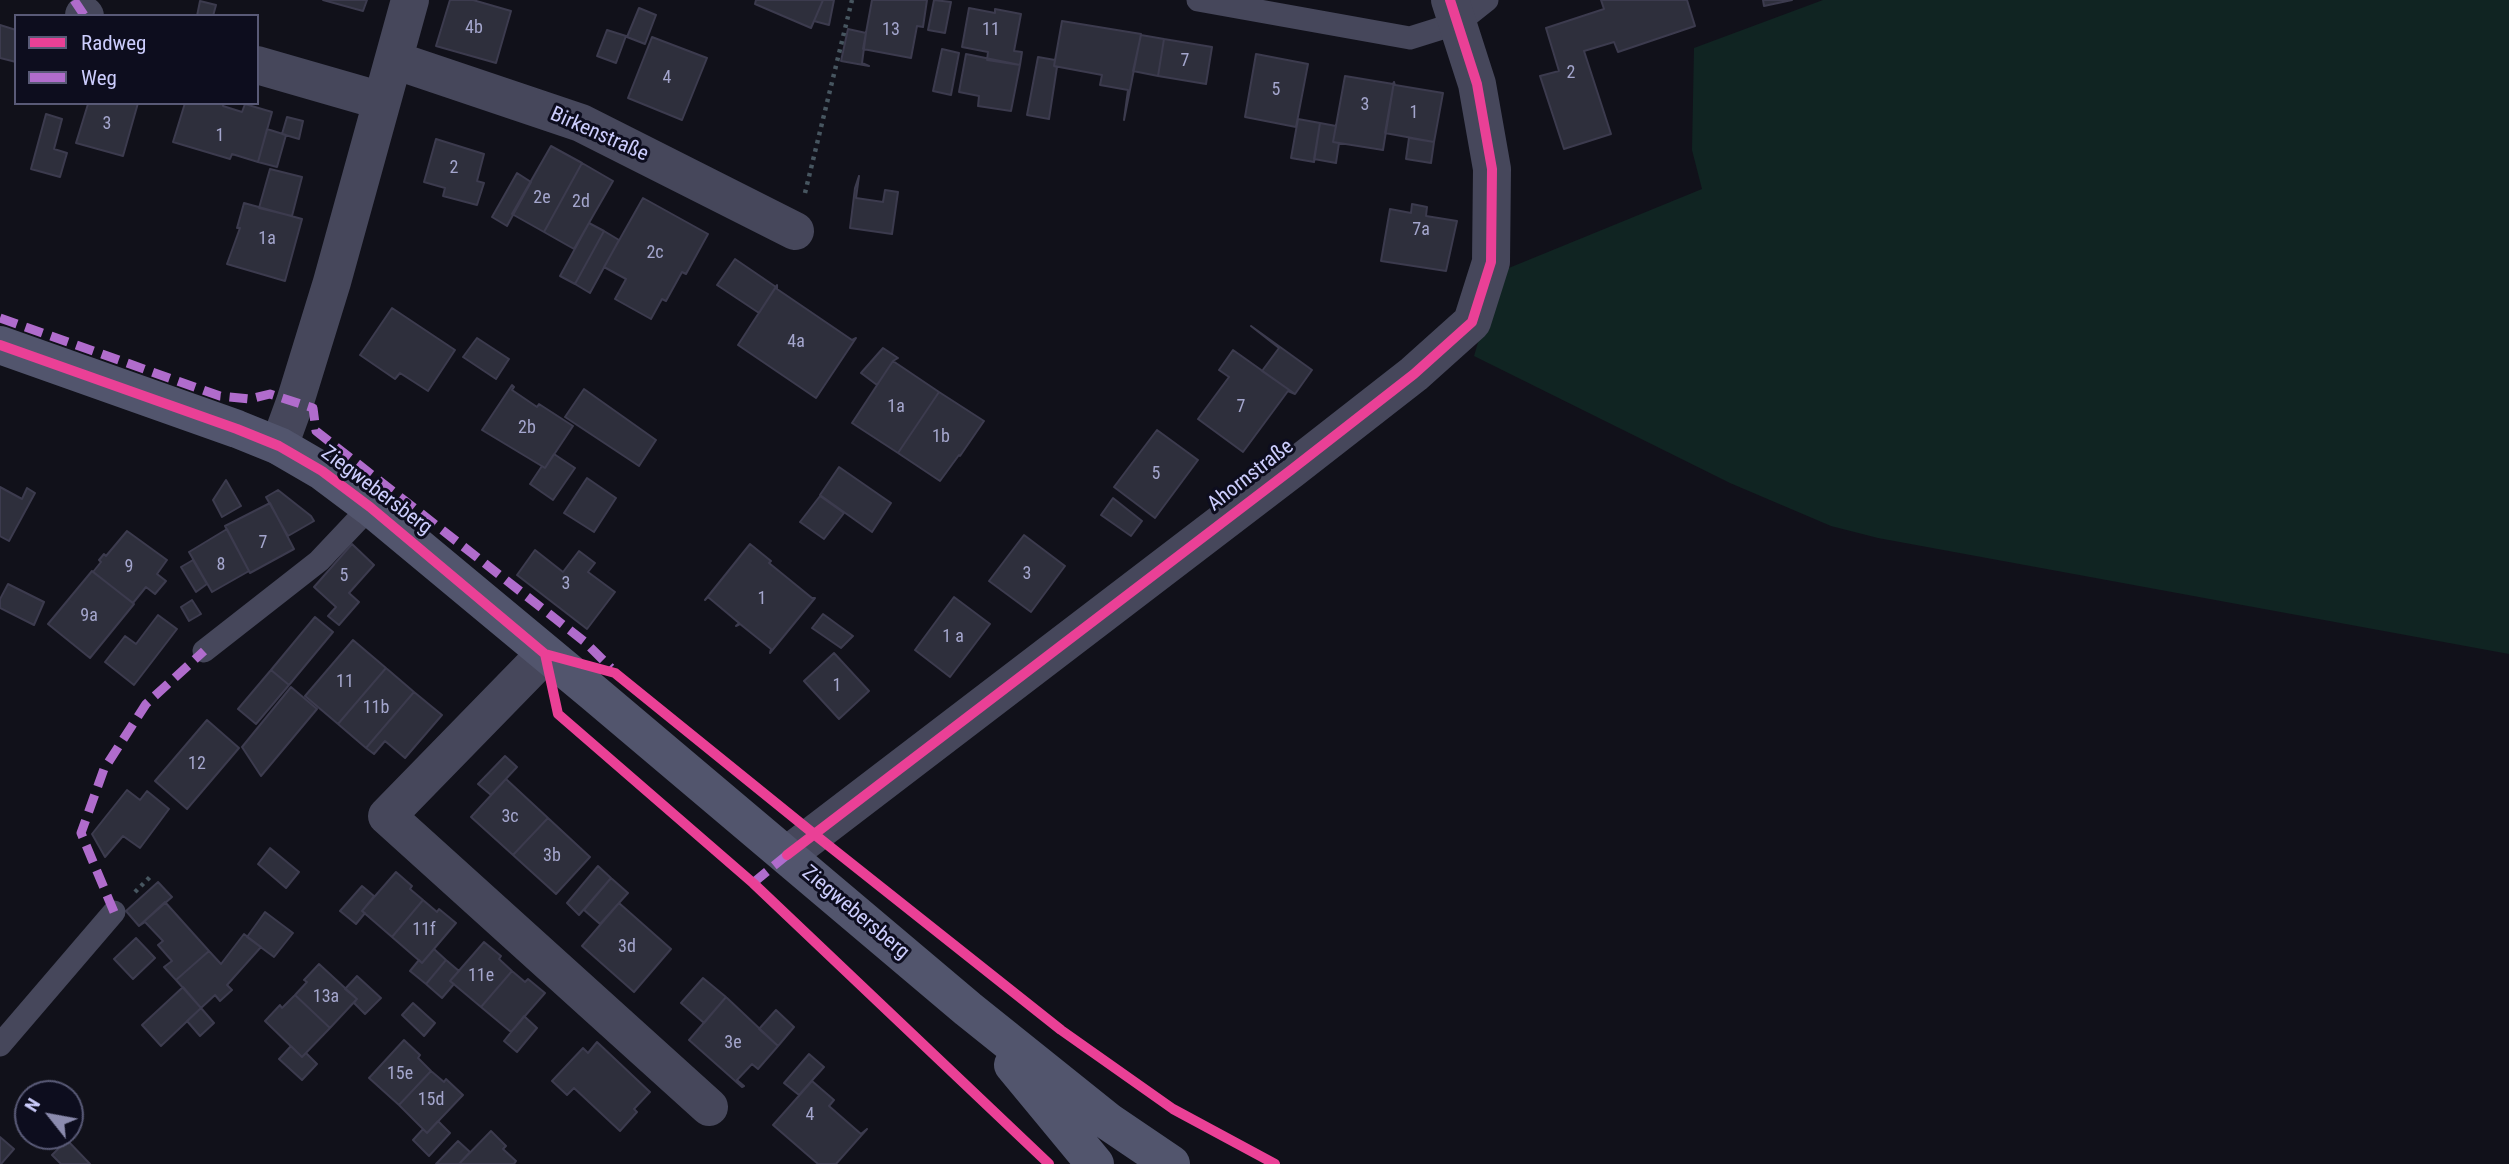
<!DOCTYPE html>
<html>
<head>
<meta charset="utf-8">
<style>
  body { margin:0 }
  #map { position:relative; width:2509px; height:1164px; overflow:hidden; background:#11111a; font-family:"Roboto Condensed",sans-serif }
  canvas { display:block }
  .legend { position:absolute; left:14px; top:14px; width:245px; height:91px; box-sizing:border-box; background:#0d0d1e; border:2px solid #595a77; margin:0; padding:9px 12px; list-style:none; font-size:21px; color:#cccdfd }
  .legend li { display:flex; align-items:center; gap:14px; height:35px }
  .legend b { width:35px; border:2px solid #595a77 }
  .north { position:absolute; left:14px; top:1080px; width:70px; height:70px; box-sizing:border-box; background:#0d0d1e; border:2px solid #595a77; border-radius:50%; rotate:301deg; font-size:19px; font-weight:700; line-height:28px; text-align:center; color:#cccdfd }
  .north::after { content:''; display:block; margin:auto; width:24px; height:32px; background:#8b8bae; clip-path:polygon(50% 0,100% 100%,50% 72%,0 100%) }
</style>
</head>
<body>
<div id="map">
<canvas width="2509" height="1164"></canvas>
<ul class="legend">
<li><b style="height:9px;background:#ea4096"></b>Radweg</li>
<li><b style="height:9px;background:#b06ccc"></b>Weg</li>
</ul>
<div class="north">N</div>
</div>
<script>
const g = document.querySelector('canvas').getContext('2d');
g.lineJoin = 'round';
function paint(path, color) {
  g.fillStyle = color;
  g.fill(path, 'evenodd');
}
function strokePath(path, color, width, dash) {
  g.strokeStyle = color;
  g.lineWidth = width;
  g.lineCap = dash ? 'butt' : 'round';
  g.setLineDash(dash || []);
  g.stroke(path);
}
function write(font, color, halo, rows, align = 'center') {
  g.font = font + ' "Roboto Condensed",sans-serif';
  g.lineWidth = 6;
  g.setLineDash([]);
  g.textBaseline = 'middle';
  g.strokeStyle = halo;
  g.fillStyle = color;
  for (const [text, x, y, turn = 0] of rows) {
    g.save();
    g.translate(x, y);
    g.rotate((+turn || 0) * Math.PI / 180);
    g.textAlign = isNaN(turn) ? turn : align;
    if (halo) g.strokeText(text, 0, 0);
    g.fillText(text, 0, 0);
    g.restore();
  }
}
const green = new Path2D(`
  M1823 0H2509V654L1878 538 1831 526 1730 483 1474 356 1499 272 1702 189 1692 150 1694 48Z`);
const building = new Path2D(`
  M323 0H367L363 11Z
  M450 0H473L511 11 496 63 436 46Z
  M756 0H823L811 28 755 4Z
  M823 0H834L829 25 814 21Z
  M872 0H927L923 27 917 26 911 58 863 49Z
  M934 0 951 2 945 33 928 30Z
  M1601 0H1687L1695 26 1618 52 1614 42 1584 51 1611 134 1564 149 1540 76 1559 71 1546 28 1604 9Z
  M1763 0H1792L1764 6Z
  M200 1 216 5 213 16H197Z
  M639 8 656 15 645 44 627 37Z
  M969 8 995 13V9L1021 14 1014 51 1022 52 1020 65 987 60 988 52 962 47Z
  M1062 21 1141 34 1124 120 1128 90 1100 85 1102 75 1054 66Z
  M0 25 16 30V62L0 58Z
  M848 29 866 33 862 63 869 66 841 61Z
  M607 30 626 36 616 63 597 56Z
  M1141 35 1164 39 1158 76 1133 71Z
  M652 37 707 58 682 120 628 98Z
  M1164 39 1212 47 1206 84 1158 76Z
  M942 49 959 53 951 95 933 91Z
  M966 54 1020 65 1011 111 978 106 979 96 959 92Z
  M1256 54 1308 64 1296 127 1245 117Z
  M1038 57 1055 60 1054 66 1057 67 1049 119 1027 115Z
  M1345 76 1393 84 1394 82 1383 150 1333 142Z
  M1394 82 1395 85 1443 93 1434 142 1385 133Z
  M84 103H138L123 156 76 143 88 104Z
  M185 103H223V106L242 112 245 104 272 112 258 162 232 154 230 159 173 142Z
  M46 114 62 119 54 149 67 153 60 177 31 169Z
  M287 117 303 121 299 139 282 134Z
  M1298 119 1320 123 1314 162 1291 158Z
  M1320 123 1336 126 1333 142 1339 143 1336 163 1314 159Z
  M267 129 286 135 277 167 258 162Z
  M1409 138 1434 142 1431 163 1406 159Z
  M436 139 484 154 477 181 484 183 477 205 443 196 445 188 424 182Z
  M551 146 582 163 544 232 512 214Z
  M582 163 613 181 574 249 544 232Z
  M270 169 302 177 292 216 259 208Z
  M517 173 531 182 507 226 492 217Z
  M859 176 856 198 883 202 885 190 898 192 892 234 850 228 855 188Z
  M643 198 708 234 686 274 682 272 666 301 662 299 651 319 615 299 626 279 604 267Z
  M244 203 302 219 285 281 227 264 240 228H237Z
  M1412 204 1427 207 1426 216 1457 221 1446 271 1381 261 1390 209 1411 213Z
  M589 223 604 231 575 284 560 276Z
  M604 231 619 240 590 293 575 284Z
  M735 259 776 287 759 313 717 285Z
  M777 285V289L852 340 856 338 816 398 738 345Z
  M392 308 455 350 428 391 400 373 395 379 360 355Z
  M1251 326 1312 370 1295 394 1262 371 1279 348Z
  M477 338 509 359 496 379 463 357Z
  M883 348 898 358 893 361 877 385 861 373Z
  M1233 350 1295 394 1288 391 1243 452 1198 419 1229 377 1219 370Z
  M893 361 939 392 898 453 852 423Z
  M512 385 514 387 512 390 537 407 539 404 573 426 545 468 482 430Z
  M584 389 656 440 639 466 565 417Z
  M939 392 984 421 960 456 959 455 940 481 898 453Z
  M1157 430 1198 460 1155 518 1114 487Z
  M554 454 575 468 553 500 530 484 542 466 545 468Z
  M839 467 891 503 872 532 820 495Z
  M587 478 616 498 594 532 564 513Z
  M226 480 241 506 222 517 213 500Z
  M0 487 22 499 27 488 35 493 9 541 0 536Z
  M278 490 311 516 314 521 288 536 266 497Z
  M820 496 844 513 824 539 800 522Z
  M1113 498 1142 521 1131 536 1101 515Z
  M270 503 294 549 250 573 225 526Z
  M227 529 249 571 212 592 189 552Z
  M127 531 167 560 157 574 166 581 155 594 146 587 133 603 93 572 101 562 99 560 104 554 106 556Z
  M1024 535 1065 566 1031 612 989 581Z
  M352 544 374 565 349 593 359 602 339 625 328 616 336 607 314 587Z
  M750 544 771 561 769 563 812 598H815L770 653 771 649 740 624 736 626 739 623 708 597 705 600Z
  M535 550 563 572 579 551 595 563 588 572 615 592 587 629 517 575Z
  M193 560 207 584 196 592 181 567Z
  M92 571 134 604 90 658 48 624Z
  M8 584 44 602 34 625 0 608V599Z
  M954 597 990 624 950 677 915 650Z
  M192 600 201 614 189 621 181 607Z
  M823 614 853 636 841 648 812 628Z
  M158 615 177 629 134 685 105 662 125 636 136 644Z
  M315 617 333 632 289 685 271 670Z
  M353 640 386 668 338 724 305 696Z
  M834 653 869 691 839 719 804 681Z
  M386 668 414 692 366 748 338 724Z
  M271 670 289 685 256 724 238 709Z
  M291 687 317 709 261 776 242 747Z
  M414 692 442 715 405 758 385 741 374 754 366 748Z
  M207 720 239 748 187 809 155 781Z
  M505 756 517 767 491 795 478 784Z
  M506 779 548 818 513 855 471 817Z
  M127 790 140 800 147 791 169 809 140 848 123 836 105 857 92 834Z
  M548 818 590 857 556 894 513 855Z
  M270 848 299 872 286 888 258 864Z
  M598 866 611 878 579 915 567 903Z
  M396 872 412 886 410 889 423 900 392 937 362 911Z
  M611 878 628 893 600 924 584 910Z
  M158 882 172 897 139 926 126 911Z
  M362 886 374 896 362 911 365 913 356 924 340 911Z
  M423 900 437 912 439 909 456 923 422 963 392 937Z
  M165 902 209 951 176 980 164 967 172 961 158 945 163 941 145 922 139 926Z
  M619 903 671 949 634 992 582 946Z
  M265 912 293 933 274 957 247 937Z
  M244 934 261 947 227 985 232 990 220 1001 215 995 201 1008 176 980 209 951 221 964Z
  M136 938 155 958 133 979 114 959Z
  M484 942 501 956 499 959 512 971 481 1007 450 981Z
  M434 949 446 960 426 984 410 971 419 960 422 963Z
  M446 960 459 971 450 981 454 984 442 998 426 984Z
  M319 964 357 999 330 1028 295 995 307 982 304 980Z
  M512 971 525 982 528 979 545 993 511 1032 481 1007Z
  M357 976 381 998 365 1014 354 1003 357 999 345 989Z
  M703 978 726 997 704 1023 681 1003Z
  M183 987 201 1008 161 1046 142 1025Z
  M295 995 330 1028 302 1057 265 1021 280 1005 282 1008Z
  M726 997 778 1046 758 1069 752 1064 737 1080 744 1086 742 1087 689 1040Z
  M413 1003 435 1023 424 1036 402 1015Z
  M201 1008 214 1023 200 1036 187 1021Z
  M776 1010 794 1027 778 1046 759 1029Z
  M524 1016 537 1028 517 1052 504 1041Z
  M404 1040 420 1055 418 1058 431 1071 399 1105 369 1078Z
  M597 1042 650 1092 634 1109 637 1112 620 1131 574 1088 567 1095 552 1081 583 1048 588 1053Z
  M291 1046 302 1057 306 1053 317 1064 302 1080 279 1059Z
  M809 1054 824 1067 799 1095 784 1083Z
  M431 1071 444 1082 446 1079 463 1095 427 1133 399 1105Z
  M812 1081 834 1100 829 1106 861 1134 867 1129 836 1164H818L773 1125Z
  M438 1121 450 1133 429 1156 413 1140 423 1129 427 1133Z
  M491 1131 506 1146 503 1149 516 1161 514 1164H459Z
  M0 1137 14 1149 1 1164H0Z
  M67 1140 90 1164H61L52 1155Z
  M458 1141 470 1152 459 1164H436Z`);
const path = new Path2D(`
  M805 193 852 0
  M135 892 152 875`);
const service = new Path2D(`
  M1198 0 1410 38 1458 23 1487 0
  M204 651 319 561 370 507
  M0 1045 114 912`);
const minor = new Path2D(`
  M84 15 85 16
  M394 60 581 123 795 231
  M257 65 382 101
  M279 446 295 402 332 282 410 0
  M545 654 387 816 709 1107
  M787 855 1291 470 1414 374 1472 322 1491 262 1492 169 1477 84 1450 0`);
const secondary = new Path2D(`
  M0 345 237 429 279 446 322 471 370 507 595 694 968 1009 1109 1122 1171 1164
  M1013 1065 1095 1164`);
const quiet = new Path2D(`
  M74 0 84 15
  M0 318 220 396 250 399 270 394 313 408 316 431 585 642 611 668
  M753 883 787 855
  M114 912 81 833 104 769 146 704 204 651`);
const cycleway = new Path2D(`
  M0 345 237 429 279 446 322 471 370 507 545 654 615 673 814 834 1061 1030 1173 1109 1275 1164
  M545 654 558 714 753 883 1049 1164
  M787 855 1291 470 1414 374 1472 322 1491 262 1492 169 1477 84 1450 0`);
const numberNames = [
  ["4b",474,28],
  ["13",891,30],
  ["11",991,30],
  ["7",1185,61],
  ["2",1571,73],
  ["4",667,78],
  ["5",1276,90],
  ["3",1365,105],
  ["1",1414,113],
  ["3",107,124],
  ["1",220,136],
  ["2",454,168],
  ["2e",542,198],
  ["2d",581,202],
  ["7a",1421,230],
  ["1a",267,239],
  ["2c",655,253],
  ["4a",796,342],
  ["1a",896,407],
  ["7",1241,407],
  ["2b",527,428],
  ["1b",941,437],
  ["5",1156,474],
  ["7",263,543],
  ["8",221,565],
  ["9",129,567],
  ["3",1027,574],
  ["5",344,576],
  ["3",566,584],
  ["1",762,599],
  ["9a",89,616],
  ["1 a",953,637],
  ["11",345,682],
  ["1",837,686],
  ["11b",376,708],
  ["12",197,764],
  ["3c",510,817],
  ["3b",552,856],
  ["11f",424,930],
  ["3d",627,947],
  ["11e",481,976],
  ["13a",326,997],
  ["3e",733,1043],
  ["15e",400,1074],
  ["15d",431,1100],
  ["4",810,1115]
];
const streetNames = [
  ["Birkenstraße",599,135,24],
  ["Ahornstraße",1251,476,-38],
  ["Ziegwebersberg",376,491,37],
  ["Ziegwebersberg",855,913,40]
];
paint(green, '#102422');
paint(building, '#2e2f3c');
strokePath(building, '#3c3b4e', 2);
strokePath(path, '#475660', 4.5, [3.5, 5]);
strokePath(service, '#46475b', 23);
strokePath(minor, '#46475b', 38);
strokePath(secondary, '#52556d', 38);
strokePath(quiet, '#b06ccc', 9, [18, 9]);
strokePath(cycleway, '#ea4096', 10);
write('18px', '#a4a6cd', null, numberNames);
write('21px', '#cccdfd', '#0d0d1e', streetNames);
</script>
</body>
</html>
